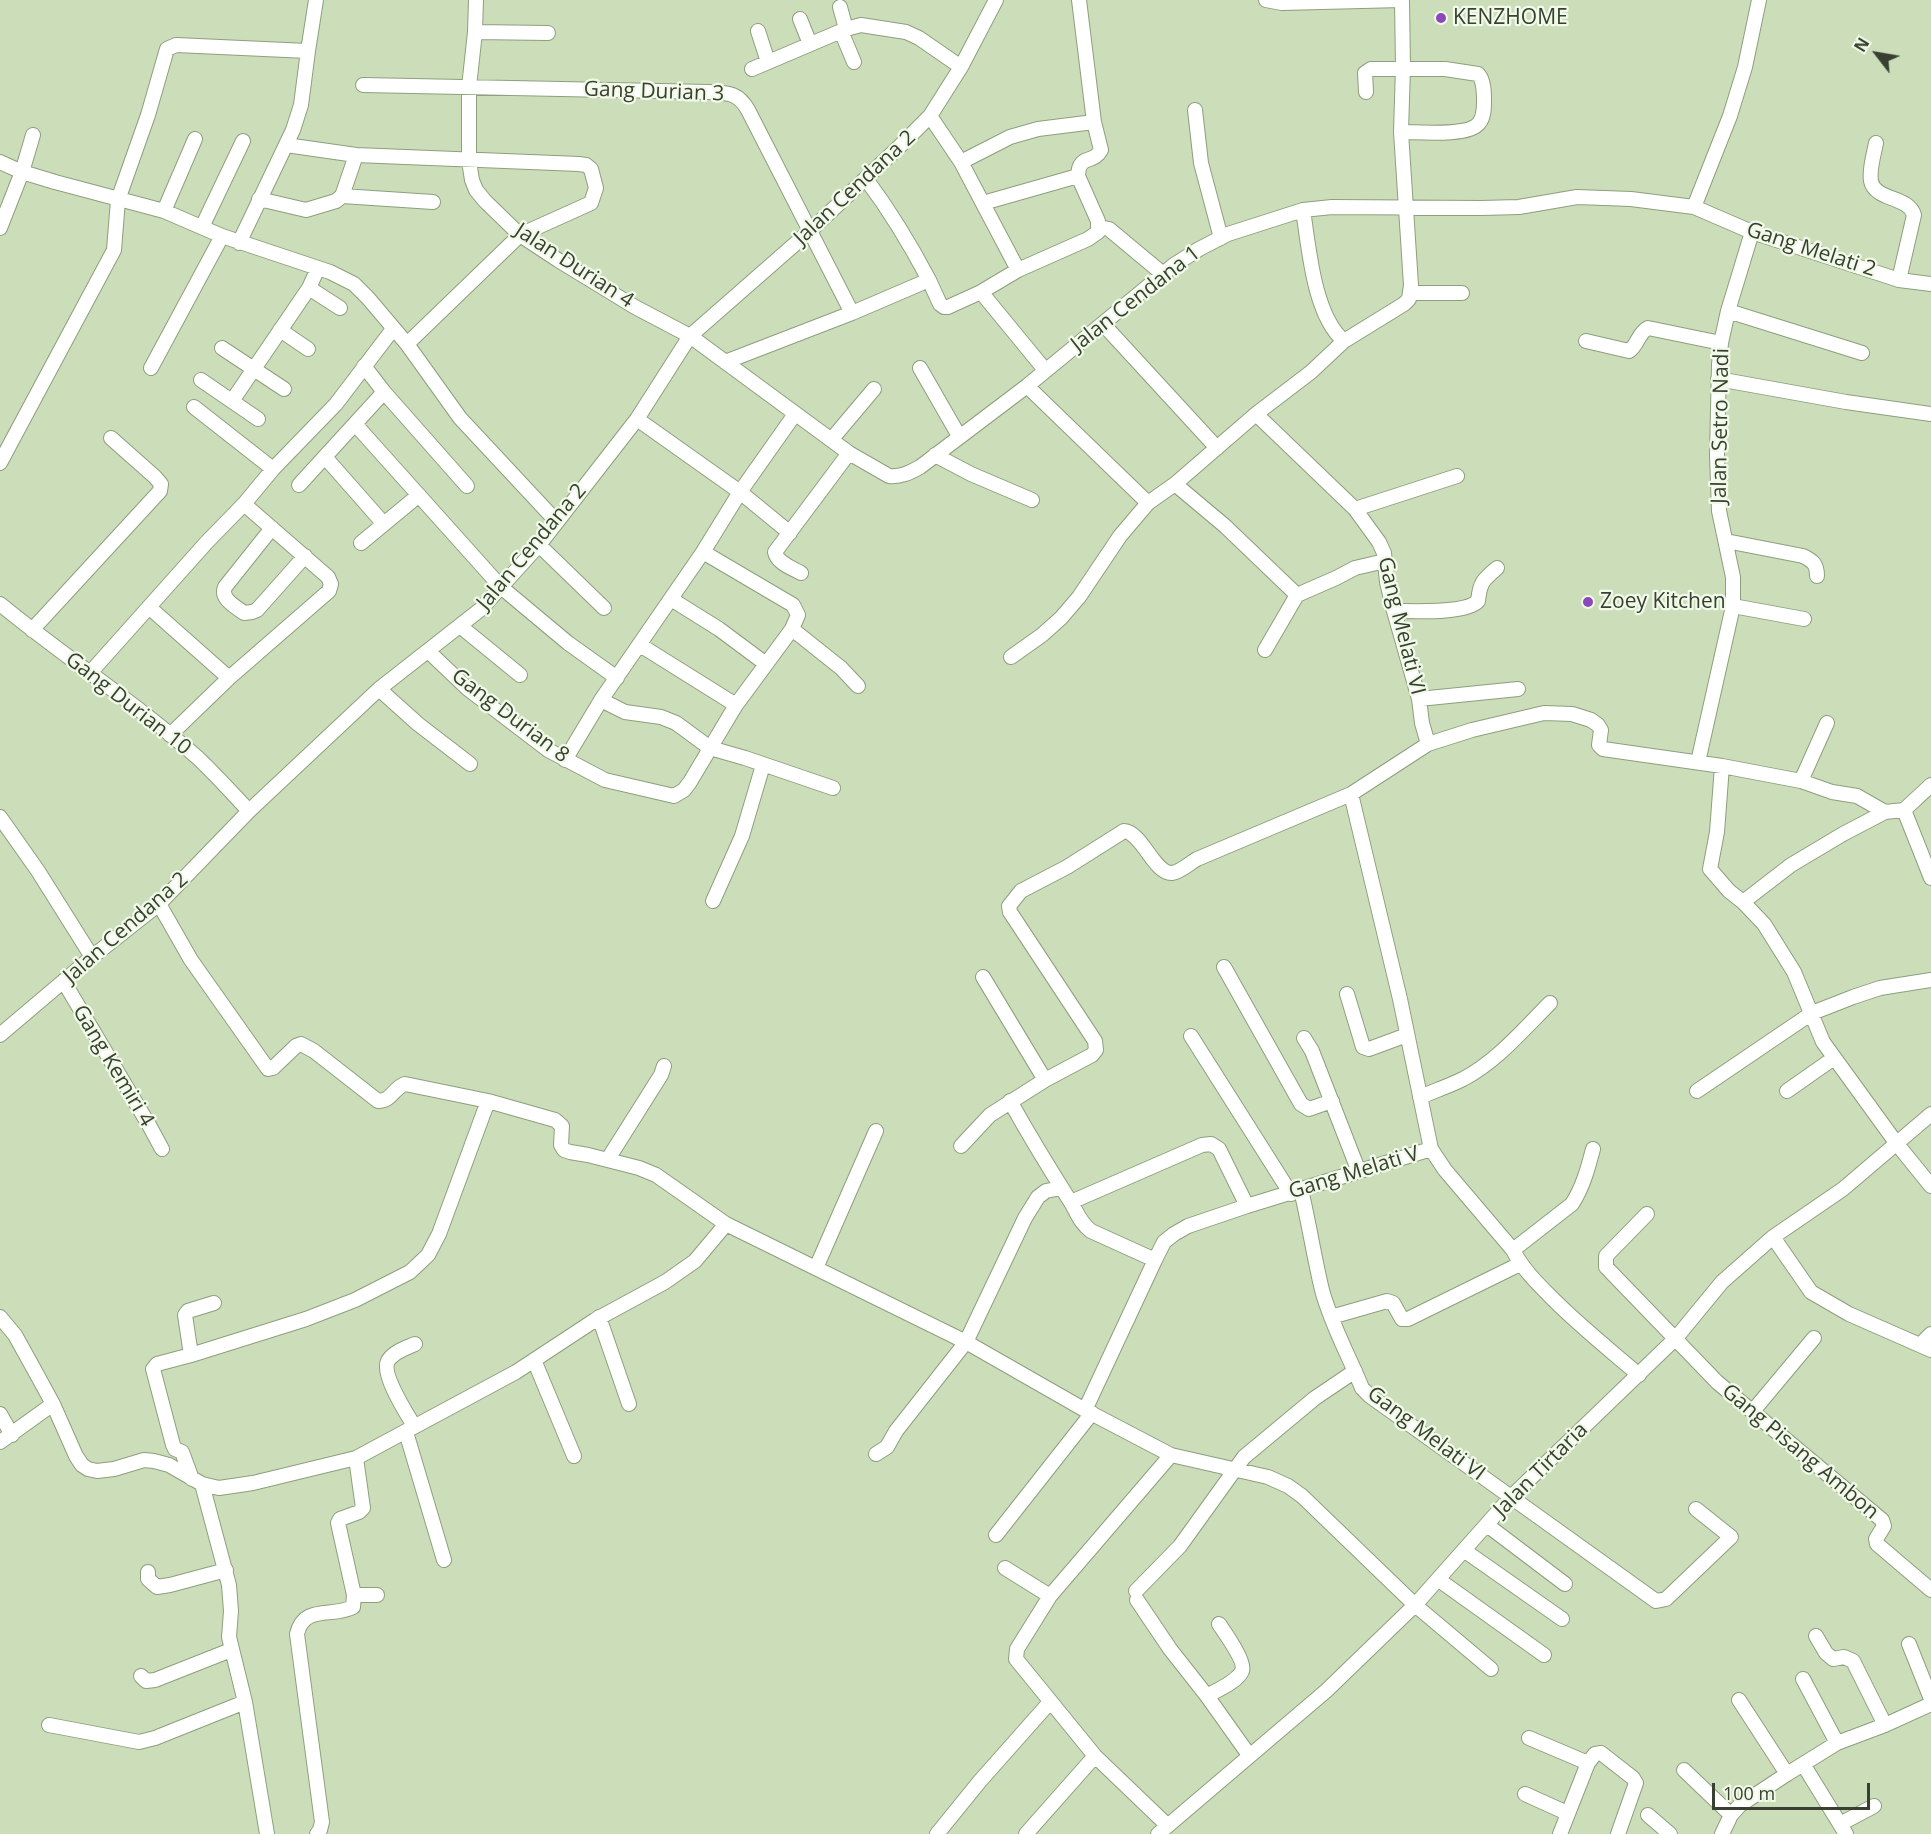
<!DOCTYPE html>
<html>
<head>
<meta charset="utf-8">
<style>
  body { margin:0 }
  #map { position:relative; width:1931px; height:1834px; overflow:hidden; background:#cbddb9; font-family:"Open Sans",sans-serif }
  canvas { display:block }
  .north { position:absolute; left:1847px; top:24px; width:60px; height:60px; -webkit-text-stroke:4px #f1fae8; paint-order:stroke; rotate:301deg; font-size:16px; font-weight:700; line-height:24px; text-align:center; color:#394031 }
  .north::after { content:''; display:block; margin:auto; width:21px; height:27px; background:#394031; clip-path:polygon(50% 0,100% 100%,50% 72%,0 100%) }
  .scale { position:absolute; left:1712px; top:1783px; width:158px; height:27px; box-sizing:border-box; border:3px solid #394031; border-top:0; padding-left:8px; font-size:18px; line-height:21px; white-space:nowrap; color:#394031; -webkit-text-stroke:4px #f1fae8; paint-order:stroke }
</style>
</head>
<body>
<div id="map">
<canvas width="1931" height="1834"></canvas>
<div class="north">N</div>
<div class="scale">100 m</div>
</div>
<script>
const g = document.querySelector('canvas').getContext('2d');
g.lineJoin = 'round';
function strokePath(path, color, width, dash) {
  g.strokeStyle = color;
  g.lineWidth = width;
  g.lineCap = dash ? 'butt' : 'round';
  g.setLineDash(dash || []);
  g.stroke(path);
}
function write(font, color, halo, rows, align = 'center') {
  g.font = font + ' "Open Sans",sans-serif';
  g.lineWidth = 4.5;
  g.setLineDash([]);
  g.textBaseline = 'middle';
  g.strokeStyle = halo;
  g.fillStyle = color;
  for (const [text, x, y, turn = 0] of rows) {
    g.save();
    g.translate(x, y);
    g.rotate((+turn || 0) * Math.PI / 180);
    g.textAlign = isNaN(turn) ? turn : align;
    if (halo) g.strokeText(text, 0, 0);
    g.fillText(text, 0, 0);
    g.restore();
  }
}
const minor = new Path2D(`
  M476 0 475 32 469 87V161L472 180 476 190 485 201 520 235 558 260 635 307 690 336 849 453 889 476C901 477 909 473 920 467L1027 386 1174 265 1199 249 1228 234 1303 210 1332 207 1481 208 1519 207 1577 197 1631 199 1694 207 1752 232 1899 280 1931 284
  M1079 0 1094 122
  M1266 0 1282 3 1402 0
  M840 7 846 29
  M800 19 810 44
  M758 31 768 62
  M841 31 854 62
  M475 32 548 33
  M752 69 846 29 861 25 906 32 919 38 961 67
  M363 85 709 92C727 93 738 92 748 110L852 313
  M1366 92 1365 73 1371 69H1445L1478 74C1484 80 1484 93 1484 101 1484 108 1484 117 1479 123 1469 137 1418 132 1401 132
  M1195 110 1201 163 1221 238
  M930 116 961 162 1018 270
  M1876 143C1874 154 1869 169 1871 181 1875 201 1909 196 1914 215L1899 280
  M286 145 356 155 579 164 586 165 591 169 596 188 591 203 520 235 407 344
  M0 162 22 172 55 182 164 211 222 236 330 272 354 284 368 298 407 344 460 418 557 522
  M961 162 1010 137 1038 129 1094 122 1101 150C1093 165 1079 153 1078 176L983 203
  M866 179C890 211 910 244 929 280
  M342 196 433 202
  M259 199 306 210 336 201 342 196 356 155
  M1694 207 1730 116 1745 67 1759 0
  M1303 210C1309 249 1314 316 1344 341
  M164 211 195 139
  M202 227 243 141
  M1099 227 1109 229 1163 274
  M0 228 22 172 33 135
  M239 243 293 130 301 105 308 51
  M309 288 340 308
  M981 292 1045 370
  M1411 293H1462
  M1728 311 1862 353
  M1103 324 1217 448
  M280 330 308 349
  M1586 341 1629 351C1638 345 1638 333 1648 328L1721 343
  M222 348 284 389
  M725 362 852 313 929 280 940 304 944 307H948L981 292 1018 270 1088 239 1098 232V221L1078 176
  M364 366 384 392 467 486
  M151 368 222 236
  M920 368 959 436
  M1718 379 1846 402 1931 414
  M201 380 258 419
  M1027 386 1148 503 1175 484 1256 414 1311 372 1344 341 1404 304 1409 299 1411 285 1401 132 1403 67 1402 1
  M232 401 309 288 318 268
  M194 407 273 469
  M1256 414 1355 509 1379 542 1384 553 1387 582 1394 611 1419 699 1422 723 1428 744
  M637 419 740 492 790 533
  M355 424 501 587 568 643 617 678
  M831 440 874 389
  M935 455 971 474 1032 500
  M325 457 384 524
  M0 463 114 250 118 200 148 115 167 49 176 45 308 51 316 0
  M1175 484 1225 526 1297 595
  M299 485 384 392
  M1355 509 1457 476
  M272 528 225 587C220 599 235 606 244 613L252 612 257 610 305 556
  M1726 541 1803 556C1813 561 1817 564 1817 576
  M361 543 419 495
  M539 545 604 608
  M801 573C792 568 777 563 775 552L849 453
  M671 599 719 629 766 664
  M0 604C64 657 135 702 198 758 216 775 232 793 249 811
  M1733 606 1804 619
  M150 608 229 678
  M1394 611C1413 611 1466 614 1478 601 1480 582 1483 580 1497 568
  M460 626 520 675
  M792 629 841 668 858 686
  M32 630 160 491 161 484 155 477 111 438
  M640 645 736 705
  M1265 650 1297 595 1336 578 1355 568 1385 561
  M428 651 468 689 548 750 605 780 674 796 684 790 690 782 736 705 792 629 798 615 793 605 703 552
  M1011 657 1042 635 1061 618 1079 597 1120 536 1148 503
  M90 673 206 543 244 504 273 469 336 404 393 329
  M379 689 418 724 470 764
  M1419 699 1518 689
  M601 700 625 712 661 717 676 723 710 748 745 758 833 788
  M170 735 229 678 329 591 331 584 328 577 244 504
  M565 760 601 700 703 552 740 492 795 414
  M1698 762 1733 606V577L1719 511 1717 455 1719 365 1721 343 1728 311 1752 232
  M1722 766 1717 832 1710 869 1729 891 1743 902 1764 924 1794 972 1823 1042 1897 1144 1931 1186
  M1801 781 1827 723
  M1351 794 1400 999 1431 1149
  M1904 810 1931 878
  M0 817 38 871 92 957
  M713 901 742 836 763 765
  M1743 902 1791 865 1843 834 1885 812 1904 810 1931 785
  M159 904 191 960 268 1069 273 1068 296 1046 301 1044 314 1051 378 1101C392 1101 393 1088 405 1084L488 1101 555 1120 562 1126 561 1145 564 1150 570 1152 588 1155 639 1168 656 1175 726 1224
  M1224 967 1301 1104 1309 1109 1332 1101
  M983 977 1045 1080
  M64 982 149 1125 162 1149
  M1347 994 1363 1047 1369 1049 1407 1035
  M0 1035 92 957 159 904 249 811 379 689 481 609 539 545 637 419 690 336 811 230 901 145 930 116 961 67 996 0
  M1191 1036 1291 1194
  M1304 1038 1312 1051 1359 1172
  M1697 1091 1812 1013 1853 997 1880 988 1931 980
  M1787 1091 1834 1058
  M1420 1097C1434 1091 1449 1086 1463 1079 1497 1061 1523 1030 1550 1003
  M1010 1101C1029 1135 1049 1168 1070 1201 1077 1212 1080 1223 1091 1231L1155 1260
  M961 1146 990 1115 1045 1080 1092 1055 1096 1050 1095 1041 1010 912 1009 906 1021 891 1067 867 1124 831C1142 832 1154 874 1172 873 1180 872 1190 863 1197 859L1351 794 1428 744 1472 730 1544 713 1572 714 1591 720 1598 725 1601 730 1599 745 1603 749 1722 766 1801 781 1832 792 1857 796 1885 812
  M608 1159 661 1075 664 1066
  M1301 1190C1309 1223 1314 1257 1322 1290 1331 1324 1349 1356 1362 1388L1370 1396 1656 1601 1666 1599 1731 1537 1696 1509
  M1071 1202 1202 1145 1211 1144 1219 1149 1247 1206
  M1647 1214 1606 1256V1267L1717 1382 1882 1520 1884 1526 1876 1539 1877 1544 1931 1590
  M1773 1237 1811 1292 1849 1314 1931 1350
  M1513 1250 1572 1204C1583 1187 1588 1168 1593 1149
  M816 1268 876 1131
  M214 1303 188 1311 185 1315 191 1355 306 1319 355 1300 410 1272 428 1255 439 1234 488 1101
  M0 1317 15 1335 30 1362 53 1404 76 1456 82 1465 88 1469 97 1471 114 1469 144 1460 154 1461 169 1465 202 1484 219 1488 253 1483 356 1458 516 1372 595 1320 665 1282 695 1261 726 1224 966 1342 1085 1410 1171 1455 1268 1477 1288 1486 1302 1496 1415 1605 1491 1669
  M599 1317 629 1404
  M1331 1317 1387 1301 1393 1303 1402 1319H1408L1520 1264
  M1920 1345 1931 1334
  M191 1355 157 1364 153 1369 173 1445 175 1449 182 1452 192 1479
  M534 1360 574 1456
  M1085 1410 1155 1260 1164 1242 1174 1234 1188 1226 1247 1206 1431 1149 1445 1170 1513 1250C1523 1270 1539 1285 1554 1300 1581 1327 1610 1350 1639 1375
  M1753 1411 1814 1338
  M0 1414 12 1435
  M414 1426C407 1414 381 1374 388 1361 393 1352 406 1348 415 1344
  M406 1432 444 1560
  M0 1442 53 1404
  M876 1454 887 1447 896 1431 966 1342 1025 1218 1038 1197 1046 1191 1061 1188
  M356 1458 363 1508 359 1512 340 1519 338 1523 354 1595H377
  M202 1484 229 1585 231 1611 229 1637 245 1702 267 1834
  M1487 1525 1565 1584
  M996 1535 1092 1413
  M1465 1551 1562 1619
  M1005 1568 1050 1596
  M148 1572V1579L157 1587 170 1585 226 1570
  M1439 1580 1544 1655
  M1136 1591 1180 1546 1244 1457 1315 1398 1355 1371
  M1137 1600 1170 1649 1207 1696 1249 1755
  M1816 1636 1826 1653 1833 1659 1844 1657 1853 1661 1885 1725
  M1909 1644 1931 1699
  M141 1676 146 1681 155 1680 231 1650
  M1803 1679 1837 1743
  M1207 1696C1217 1690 1237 1682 1242 1671 1246 1662 1225 1633 1219 1624
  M1739 1700 1787 1774
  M49 1725 139 1742 155 1738 245 1702
  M1529 1738 1588 1763
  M1803 1764 1846 1834
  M1684 1770 1731 1815
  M1525 1794 1567 1813
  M1648 1815 1670 1834
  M1840 1824 1874 1806
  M1167 1825 1095 1756 1016 1659 1017 1649 1050 1596 1171 1455
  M317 1834 320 1830 322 1822 297 1634C304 1604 332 1618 353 1607L354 1595
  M937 1834 980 1781 1050 1702
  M1026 1834 1095 1756
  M1158 1834 1326 1691 1415 1605 1511 1497 1676 1338 1722 1282 1773 1237 1843 1189 1931 1114
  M1560 1834 1588 1763 1595 1754 1601 1753 1633 1778 1636 1783 1618 1834
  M1722 1834 1731 1815 1740 1805 1787 1774 1837 1743 1885 1725 1931 1704`);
const markers = [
  [1441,18,6,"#8c47bb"],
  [1588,602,6,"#8c47bb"]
];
const poiNames = [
  ["KENZHOME",1453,18],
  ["Zoey Kitchen",1600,602]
];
const streetNames = [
  ["Gang Durian 3",654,92,2],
  ["Jalan Cendana 2",855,188,-43],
  ["Gang Melati 2",1811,250,18],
  ["Jalan Durian 4",574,266,33],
  ["Jalan Cendana 1",1136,299,-38],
  ["Jalan Setro Nadi",1721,426,-89],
  ["Jalan Cendana 2",532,547,-50],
  ["Gang Melati VI",1401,626,76],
  ["Gang Durian 10",128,704,38],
  ["Gang Durian 8",510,716,37],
  ["Jalan Cendana 2",126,928,-41],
  ["Gang Kemiri 4",113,1066,59],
  ["Gang Melati V",1354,1173,-17],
  ["Gang Melati VI",1426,1434,37],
  ["Gang Pisang Ambon",1800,1452,40],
  ["Jalan Tirtaria",1541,1470,-45]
];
strokePath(minor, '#8e9f7d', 16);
strokePath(minor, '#fff', 14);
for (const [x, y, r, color] of markers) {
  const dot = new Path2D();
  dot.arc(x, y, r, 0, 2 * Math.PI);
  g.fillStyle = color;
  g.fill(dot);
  strokePath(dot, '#f1fae8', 2);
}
write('21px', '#394031', '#f1fae8', poiNames, 'left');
write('21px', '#394031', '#f1fae8', streetNames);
</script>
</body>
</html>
